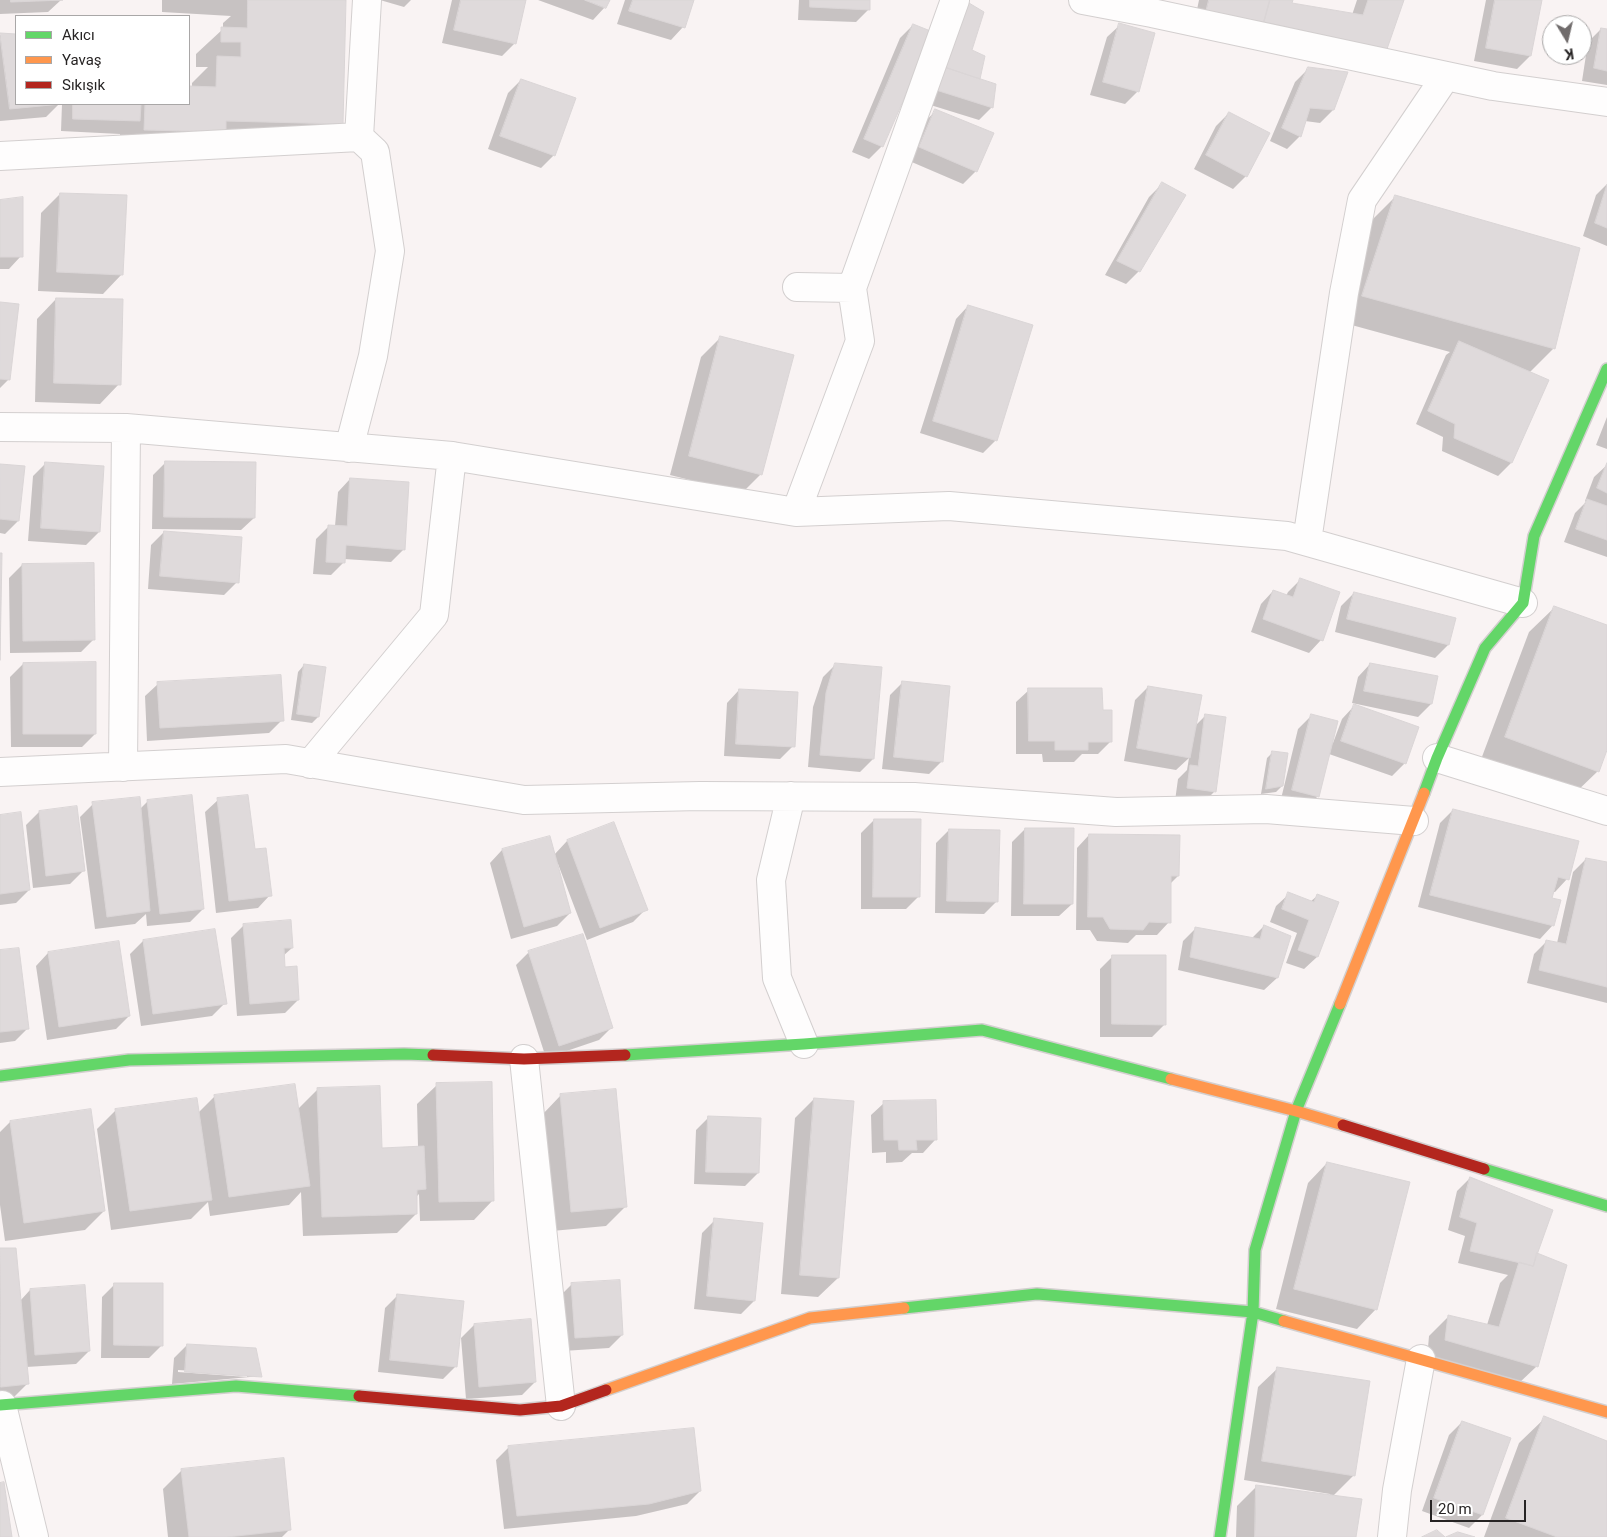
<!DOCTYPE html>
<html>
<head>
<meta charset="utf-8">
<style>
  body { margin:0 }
  #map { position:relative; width:1607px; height:1537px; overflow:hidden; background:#f9f3f3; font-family:Roboto,sans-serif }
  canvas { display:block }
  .legend { position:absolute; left:15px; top:15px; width:175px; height:90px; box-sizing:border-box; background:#fff; border:1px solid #a9a7a7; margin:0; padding:6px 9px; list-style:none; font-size:15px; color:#272424 }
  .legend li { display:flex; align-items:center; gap:10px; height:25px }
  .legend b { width:25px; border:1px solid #a9a7a7 }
  .north { position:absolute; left:1542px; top:15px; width:50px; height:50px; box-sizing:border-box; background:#fff; border:1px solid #a9a7a7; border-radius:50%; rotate:171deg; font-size:14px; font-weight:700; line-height:20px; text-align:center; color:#272424 }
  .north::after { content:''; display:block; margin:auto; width:18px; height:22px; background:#706c6c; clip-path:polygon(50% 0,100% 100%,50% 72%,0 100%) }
  .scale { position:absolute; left:1430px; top:1500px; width:96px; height:22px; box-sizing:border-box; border:2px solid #272424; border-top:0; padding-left:6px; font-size:15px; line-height:18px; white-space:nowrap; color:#272424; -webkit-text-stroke:4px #fff; paint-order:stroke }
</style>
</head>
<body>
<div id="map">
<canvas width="1607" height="1537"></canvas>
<ul class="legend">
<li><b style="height:6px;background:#63d668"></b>Akıcı</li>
<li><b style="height:6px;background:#ff974d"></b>Yavaş</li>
<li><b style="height:6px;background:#b3261e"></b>Sıkışık</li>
</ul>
<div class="north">K</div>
<div class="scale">20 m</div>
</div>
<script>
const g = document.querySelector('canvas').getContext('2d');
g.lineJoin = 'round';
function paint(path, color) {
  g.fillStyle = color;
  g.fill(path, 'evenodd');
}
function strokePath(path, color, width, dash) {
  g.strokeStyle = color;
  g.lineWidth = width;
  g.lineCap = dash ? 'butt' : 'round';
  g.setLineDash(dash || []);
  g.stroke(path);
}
const shadow = new Path2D(`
  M0 0H61L48 12 0 14Z
  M162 0H345L342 123 316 149 119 155 120 134 61 131 62 104H189V88H192V83L208 67H196V54L223 29V23L231 16 162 12Z
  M380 0H411L404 7Z
  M452 0H525L515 43 502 56 442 43Z
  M538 0H609L605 7 593 20Z
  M625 0H692L683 27 671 40 617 24Z
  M799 0H869V9L856 22 798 20Z
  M1199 0H1292L1290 4 1352 15 1357 0H1402L1386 49 1366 68 1194 24Z
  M1486 0H1541L1530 56 1517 69 1474 61Z
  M913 25 882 146 869 159 852 152 900 38Z
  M1120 25 1138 91 1125 104 1090 95 1107 37Z
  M1601 29 1607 30V85L1582 81 1588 42Z
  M0 35 16 36V104H59L46 117 0 121Z
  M970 51 978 80 992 107 979 120 924 103Z
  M1308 69 1333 110 1320 123 1305 121 1300 136 1287 149 1270 141 1295 82Z
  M521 80 554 155 541 168 488 149 508 93Z
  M936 111 976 171 963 184 907 160 923 123Z
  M1229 113 1246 176 1233 189 1194 169 1216 126Z
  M1162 184 1139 271 1126 284 1105 275 1149 197Z
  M1607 184V246L1583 236 1596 195Z
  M60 194 122 274 103 294 38 291 41 213Z
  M1395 197 1554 348 1529 373 1547 381 1511 463 1498 476 1442 451 1443 437 1416 424 1446 355 1450 352 1337 321 1370 222Z
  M0 201 21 256 9 269H0Z
  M56 299 119 384 100 404 35 402 37 319Z
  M0 303 9 379 0 388Z
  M968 306 996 440 983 453 920 433 956 319Z
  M720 338 761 474 742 493 670 475 701 357Z
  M1607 417V449L1596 445Z
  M166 462 254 518 241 530 152 529 153 475Z
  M46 463 99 532 86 545 28 541 33 476Z
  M0 465 18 521 5 534 0 533Z
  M1607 465V557L1564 542 1575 513 1586 502 1585 501 1594 477Z
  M350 479 404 549 391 562 344 559V562L331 575 313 574 316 539 329 526H335L338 492Z
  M164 532 237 582 224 595 148 589 151 545Z
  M22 565 94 639 81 652 10 653 9 578Z
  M1300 580 1321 640 1309 653 1251 632 1261 604 1273 591 1286 596 1288 592Z
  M1354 593 1455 619 1448 645 1435 658 1335 632 1341 606Z
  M1555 607 1607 627V746L1598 771 1572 796 1480 762 1529 632Z
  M23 664 95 734 82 747H11L10 677Z
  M836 664 873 759 860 772 808 767 813 707 823 677Z
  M1370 664 1436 677 1431 704 1418 717 1352 703 1358 677Z
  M304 665 318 717 312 723 291 720 298 672Z
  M903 682 942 761 929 774 882 769 890 695Z
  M158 684 282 720 269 733 147 741 145 696Z
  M1148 687 1195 726 1206 715 1214 792 1201 805 1175 801 1178 779 1187 770 1189 758 1176 770 1124 761 1135 700Z
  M739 690 793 746 780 759 724 756 727 703Z
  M1029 690 1101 711 1111 741 1098 754H1082L1074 762H1043L1042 754H1016V702Z
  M1354 706 1405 763 1392 776 1329 754 1318 796 1305 809 1280 803 1298 729 1311 716 1333 743 1342 719Z
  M1273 752 1282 786 1276 792 1261 794 1267 758Z
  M218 800 254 851 270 895 258 908 216 913 205 812Z
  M148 801 203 909 190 922 147 926 146 914 135 924 95 929 80 817 93 804 140 809Z
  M76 808 83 871 70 884 33 888 26 825 39 812Z
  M1453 810 1567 879 1555 892H1553L1551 899 1559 901 1552 926 1540 939 1418 907 1440 823Z
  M0 816 29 890 16 903 0 905Z
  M874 820 919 896 906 909H861V833Z
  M1025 829 1072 904 1059 916H1011L1012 842Z
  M949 830 997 901 984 914 935 913 936 843Z
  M1089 835 1178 876 1170 884 1169 922 1157 935H1136L1128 943 1097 941 1090 930H1076L1077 848Z
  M567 841 646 909 633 922 587 940 558 864H556L570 913 557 926 511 939 490 863 502 850 554 855Z
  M1586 859 1607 864V1003L1527 983 1534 954 1547 941 1557 943 1573 872Z
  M1289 894 1310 902 1317 896V957L1304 969 1286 963 1297 933 1270 922 1276 906Z
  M244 925 292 948 283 956 284 968 298 1000 285 1013 237 1016 231 938Z
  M1264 926 1277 978 1264 990 1178 970 1183 941 1196 928 1251 939Z
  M214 930 225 1003 212 1016 141 1026 130 954 143 941Z
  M0 952 28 1028 15 1041 0 1043Z
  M529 952 612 1027 599 1040 546 1058 516 965Z
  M48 953 129 1016 116 1029 47 1040 36 966Z
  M1113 956 1165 1024 1152 1037H1100V969Z
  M437 1085 493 1200 474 1220 420 1221 419 1194 416 1197V1214L397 1233 303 1236 301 1192 289 1205 210 1216 208 1202 191 1219 111 1230 97 1129 116 1110 198 1113 215 1096 298 1109 318 1089 381 1149 418 1147 417 1104Z
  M561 1095 626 1206 606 1226 552 1231 542 1115Z
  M814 1099 838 1278 818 1297 781 1294 795 1118Z
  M884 1103 935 1140 923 1153H912L902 1162 886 1163V1152L872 1153 871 1115Z
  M709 1117 758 1173 745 1186 694 1184 696 1130Z
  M10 1122 104 1211 85 1230 5 1241 0 1205V1132Z
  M1327 1163 1376 1309 1357 1329 1276 1309 1308 1183Z
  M1470 1178 1536 1254 1537 1366 1517 1385 1427 1359 1429 1336 1448 1317 1487 1325 1500 1283 1508 1275 1458 1263 1465 1236 1448 1230 1457 1191Z
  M715 1220 754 1301 741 1314 694 1309 702 1233Z
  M0 1249H15L20 1301 30 1290 89 1351 76 1364 26 1367 28 1383 8 1403 0 1404Z
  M115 1284 162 1345 149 1358H101L102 1297Z
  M572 1284 622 1335 609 1348 563 1351 559 1297Z
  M398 1295 456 1366 443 1379 378 1372 385 1308Z
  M474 1325 535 1382 522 1395 466 1399 461 1338Z
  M187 1345 261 1376 172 1384 174 1358ZM178 1370 247 1374V1377L178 1372Z
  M1278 1368 1354 1475 1333 1496 1355 1537H1236L1237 1506 1256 1487 1330 1496V1494L1244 1480 1258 1387Z
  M1545 1418 1607 1442V1537H1484L1519 1443Z
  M1462 1422 1509 1439 1482 1515 1469 1528 1422 1511 1449 1435Z
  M509 1447 700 1491 687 1504 636 1516 504 1529 496 1460Z
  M182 1470 290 1529 282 1537H168L163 1489Z`);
const building = new Path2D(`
  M11 0H63L11 2Z
  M248 0H346L343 124 226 121V132L144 130 145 104H189V86L216 87 217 56 241 57V42H221V27L247 28Z
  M461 0H526L516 44 454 30Z
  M585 0H610L606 8Z
  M633 0H694L685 28 629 11Z
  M810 0H870V10L810 7Z
  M964 0 984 12 972 50 985 56 980 79 944 67Z
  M1209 0H1270L1264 22 1206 12Z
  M1270 0H1293L1292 3 1363 15 1368 0H1404L1387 49 1264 22Z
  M1495 0H1542L1531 56 1486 48Z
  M1119 23 1155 33 1139 92 1103 82Z
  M913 24 933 32 883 147 864 139Z
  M1601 28 1607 29V71L1594 68Z
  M0 33 16 34V104H61L10 109Z
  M944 67 996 84 993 108 936 90Z
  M1308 67 1348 72 1334 110 1310 108 1301 137 1282 128Z
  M521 79 576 98 555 156 500 136Z
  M73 104H141L140 121 73 119Z
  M935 109 994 133 977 172 919 147Z
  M1229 112 1270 133 1247 177 1206 155Z
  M1162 182 1186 195 1140 272 1117 261Z
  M1607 185V228L1595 223Z
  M60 193 127 195 123 275 57 272Z
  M1395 195 1580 248 1555 349 1362 296Z
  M23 197V257H0V200Z
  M56 298 123 299 121 385 54 383Z
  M0 302 19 304 10 380 0 379Z
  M968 305 1033 325 997 441 933 421Z
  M720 336 794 355 762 475 689 456Z
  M1459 341 1549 380 1512 463 1454 438 1455 424 1428 411Z
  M165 461 256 462 255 518 164 517Z
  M45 462 104 466 100 532 41 528Z
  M1607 463V493L1597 488Z
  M0 464 25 466 19 521 0 519Z
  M350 478 409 482 405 550 346 545 345 563 326 562 328 525 347 526Z
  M1587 499 1607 506V540L1576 529Z
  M164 531 242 537 239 583 160 576Z
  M0 553H2L0 660Z
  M94 563 95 640 23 641 22 564Z
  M1300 578 1340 592 1323 641 1263 619 1273 590 1293 597Z
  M1354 592 1456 618 1449 645 1347 619Z
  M1554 606 1607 625V750L1599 772 1505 737Z
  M96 662V734H23V663Z
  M835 663 882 667 874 759 820 755 826 693Z
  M1370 663 1438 676 1432 704 1364 691Z
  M304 664 326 667 319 717 297 714Z
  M281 675 284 721 160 728 157 682Z
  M902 681 950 686 943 762 894 757Z
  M1148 686 1202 695 1190 758 1137 748Z
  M1028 688H1102L1103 710H1112V742H1088V750H1055V741H1029Z
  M739 689 798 692 795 747 736 744Z
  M1354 704 1419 727 1406 764 1341 741Z
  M1205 714 1226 717 1216 792 1187 788 1190 765 1198 766Z
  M1311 714 1338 721 1319 797 1292 790Z
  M1272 751 1288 753 1283 786 1266 789Z
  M192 795 204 909 160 914 147 800Z
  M248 795 255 849 266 848 272 896 229 901 217 798Z
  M140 797 150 911 107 917 92 802Z
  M77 806 85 871 46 876 39 811Z
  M1453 809 1579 841 1569 880 1558 877 1552 898 1561 900 1554 926 1430 895Z
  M21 812 30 890 0 894V815Z
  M874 819H921L920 897H873Z
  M614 822 648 910 600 928 567 840Z
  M1025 828H1074L1073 904H1024Z
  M949 829 1000 830 998 902 947 901Z
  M1089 834 1180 835 1179 876H1171V923L1149 922 1143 930 1110 929 1103 917H1088Z
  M550 836 571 913 524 927 502 849Z
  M1586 858 1607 862V987L1539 970 1546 940 1566 944Z
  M1288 892 1314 902 1317 894 1339 902 1318 957 1298 950 1309 920 1282 909Z
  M291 920 293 948H284L285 967 297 966 299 1000 250 1004 243 924Z
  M1264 925 1291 936 1278 978 1190 957 1195 927 1260 939Z
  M215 929 227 1004 153 1014 143 940Z
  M583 934 613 1028 559 1046 528 951Z
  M119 941 130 1016 59 1027 48 952Z
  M19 948 29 1029 0 1032V950Z
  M1112 955H1166V1025L1112 1024Z
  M492 1082 494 1201 439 1202 436 1083Z
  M295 1084 310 1186 229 1197 214 1095Z
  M380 1086 382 1148 424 1146 426 1189 417 1190V1214L322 1217 317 1088Z
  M616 1089 627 1207 571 1212 560 1094Z
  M197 1098 212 1200 130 1211 115 1109Z
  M814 1098 854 1101 839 1278 800 1275Z
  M936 1100 937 1140H916L917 1150H899L898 1140H884L883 1101Z
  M91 1109 105 1211 24 1223 10 1121Z
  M708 1116 761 1118 759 1173 706 1172Z
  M1327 1162 1410 1182 1377 1310 1294 1289Z
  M1470 1177 1553 1210 1533 1266 1470 1251 1477 1223 1460 1217Z
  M714 1218 763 1223 755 1301 707 1296Z
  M0 1248H16L29 1384 1 1387Z
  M1537 1253 1567 1265 1538 1367 1445 1340 1448 1315 1499 1327 1519 1262 1533 1266Z
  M620 1280 623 1335 575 1338 571 1283Z
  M114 1283H163V1346L114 1345Z
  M85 1285 90 1351 35 1355 30 1289Z
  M397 1294 464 1301 457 1367 390 1360Z
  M531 1319 536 1382 479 1387 474 1324Z
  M187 1344 256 1348 262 1377 185 1372Z
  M1277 1367 1370 1381 1355 1476 1262 1461Z
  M1544 1416 1607 1441V1537H1557L1506 1518Z
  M1462 1421 1511 1438 1483 1515 1434 1498Z
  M694 1428 701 1491 649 1504 517 1516 508 1446Z
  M284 1458 291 1530 227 1537H189L181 1469Z
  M4 1482 12 1537H0V1483Z
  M1256 1485 1362 1499 1356 1537H1255Z
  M1437 1530 1445 1537H1422Z
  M1458 1532 1475 1537H1446Z`);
const street = new Path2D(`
  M1083 0 1152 13 1493 86 1607 102
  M0 156 359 137 367 0
  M797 287 852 288 955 0
  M0 427 126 428 452 456 796 512 949 506 1287 536 1523 603
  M349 448 373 356 390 251 375 152 359 137
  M796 512 860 341 852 288
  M1307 541 1344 293 1362 200 1446 76
  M1437 758 1607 811
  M310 764 434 615 452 456
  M123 767 126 428
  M0 772 286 759 524 800 700 796 914 797 1116 812 1266 809 1414 821
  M791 796 771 880 777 978 804 1044
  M524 1059 561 1406
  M2 1405 34 1537
  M1392 1537 1397 1490 1421 1359`);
const fast = new Path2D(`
  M1424 793 1437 758 1485 648 1523 603 1534 536 1607 369
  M625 1055 804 1044 982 1030 1171 1079
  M0 1076 129 1060 404 1054 433 1055
  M1484 1169 1607 1206
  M904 1308 1037 1294 1253 1312 1284 1321
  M0 1405 236 1386 359 1396
  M1220 1537 1253 1312 1255 1250 1296 1111 1340 1004`);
const slow = new Path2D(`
  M1340 1004 1424 793
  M1171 1079 1296 1111 1343 1125
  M1284 1321 1607 1412
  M606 1390 810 1318 904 1308`);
const jam = new Path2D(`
  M433 1055 524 1059 625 1055
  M1343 1125 1484 1169
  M359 1396 520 1410 561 1406 606 1390`);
paint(shadow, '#0003');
paint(building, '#dfdadb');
strokePath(building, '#dad5d6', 1);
strokePath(street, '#d3cfcf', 30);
strokePath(fast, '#d3cfcf', 14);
strokePath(slow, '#d3cfcf', 14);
strokePath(jam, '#d3cfcf', 14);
strokePath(street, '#fefdfd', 28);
strokePath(fast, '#63d668', 11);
strokePath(slow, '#ff974d', 11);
strokePath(jam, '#b3261e', 11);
</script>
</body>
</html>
